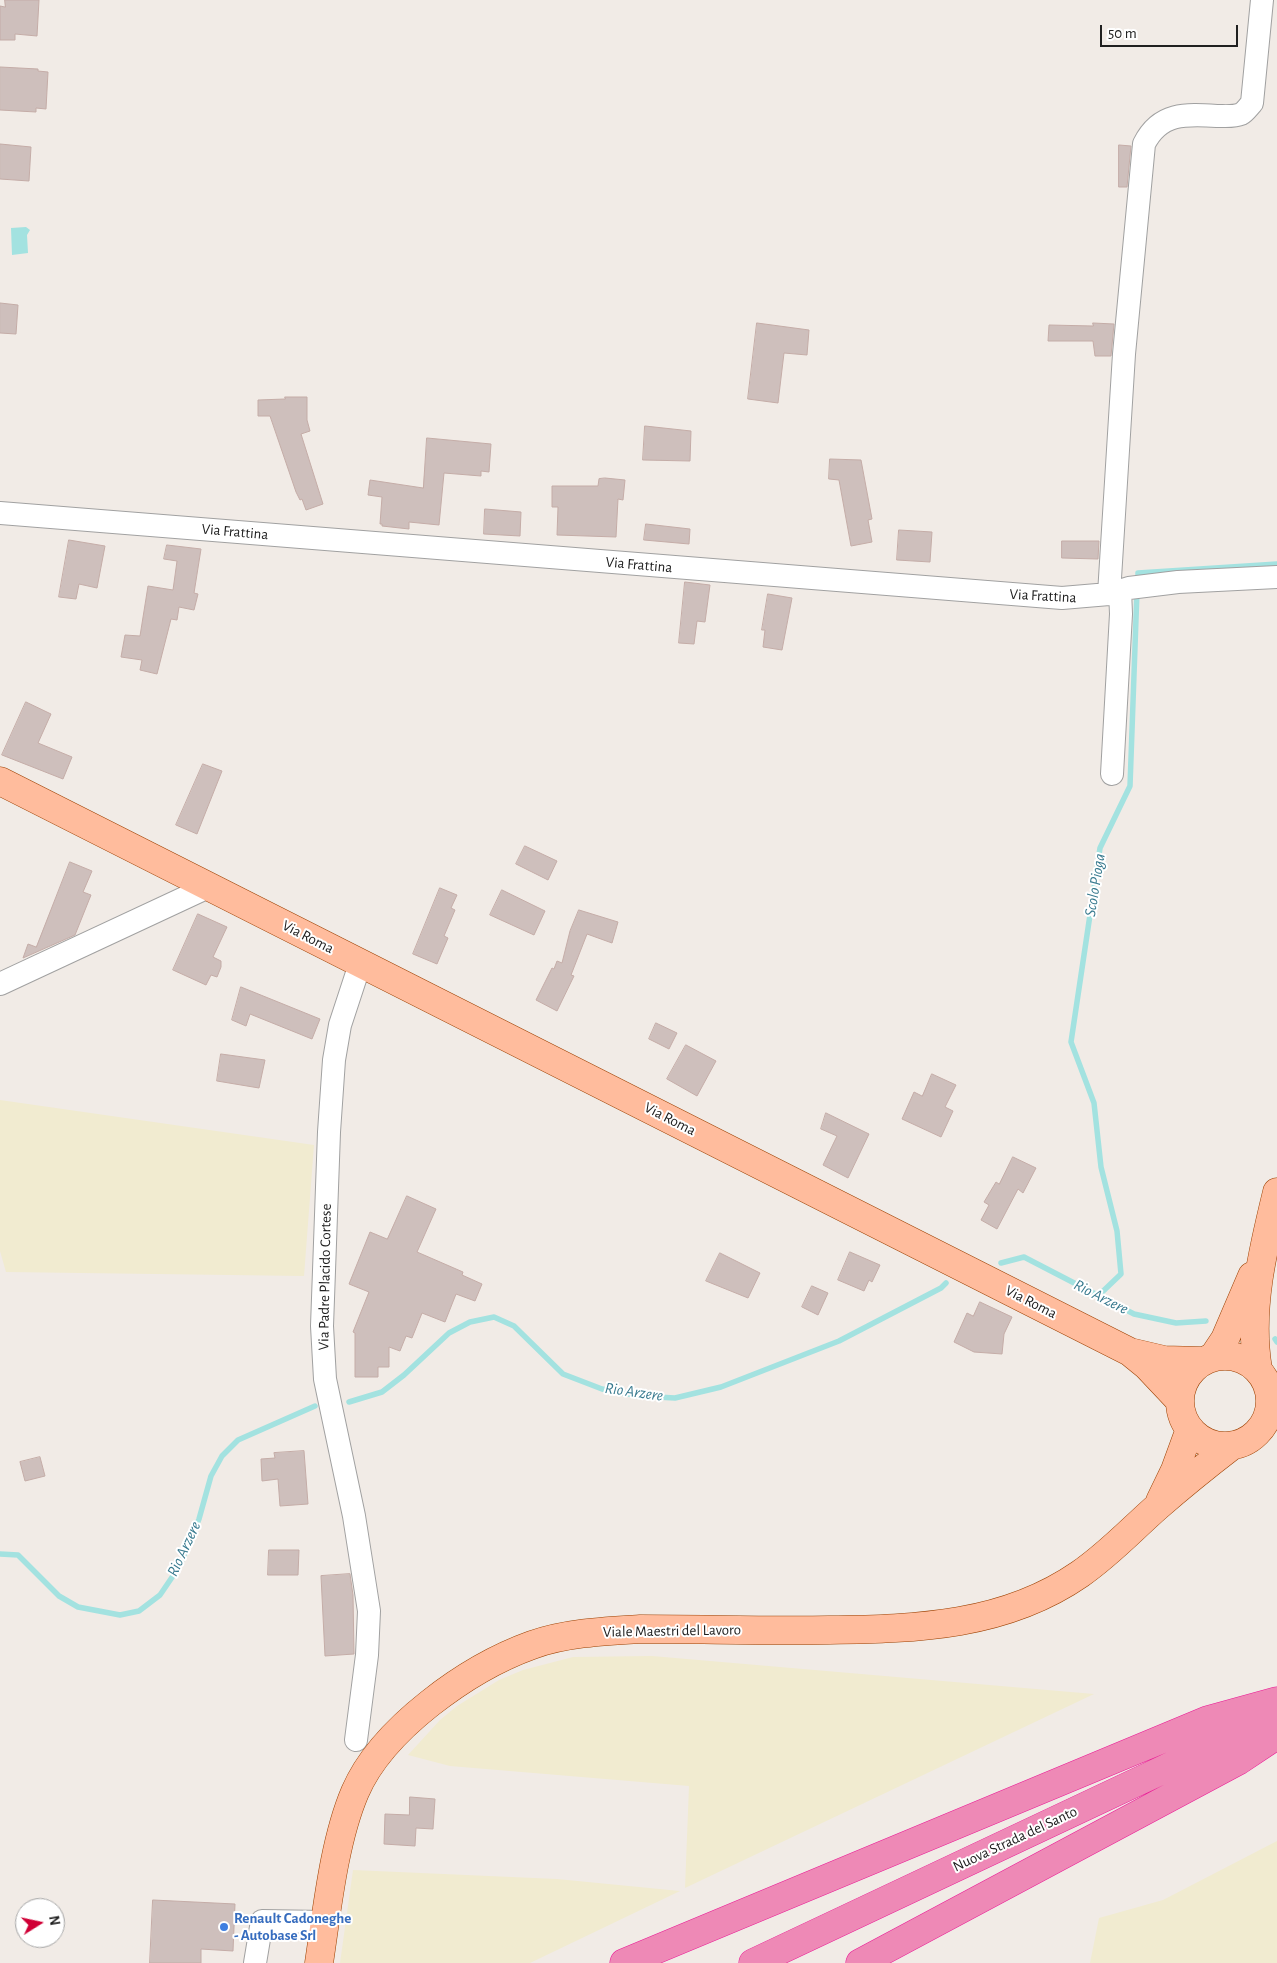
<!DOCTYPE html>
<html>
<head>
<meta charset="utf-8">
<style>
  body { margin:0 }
  #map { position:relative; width:1277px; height:1963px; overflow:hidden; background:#f1ebe6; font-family:"Alegreya Sans",sans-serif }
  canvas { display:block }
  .north { position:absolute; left:15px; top:1898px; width:50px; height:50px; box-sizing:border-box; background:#fff; border:1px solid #a6a6a6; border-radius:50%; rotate:80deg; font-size:14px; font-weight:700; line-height:20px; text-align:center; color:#202020 }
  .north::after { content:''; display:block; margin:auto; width:18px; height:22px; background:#d00036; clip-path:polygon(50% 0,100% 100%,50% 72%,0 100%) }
  .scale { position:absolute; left:1100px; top:25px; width:138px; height:22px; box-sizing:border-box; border:2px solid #202020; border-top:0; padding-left:6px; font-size:15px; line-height:18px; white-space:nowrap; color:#202020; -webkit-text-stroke:4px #fff; paint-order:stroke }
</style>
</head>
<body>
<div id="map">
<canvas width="1277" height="1963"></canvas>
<div class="north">N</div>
<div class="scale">50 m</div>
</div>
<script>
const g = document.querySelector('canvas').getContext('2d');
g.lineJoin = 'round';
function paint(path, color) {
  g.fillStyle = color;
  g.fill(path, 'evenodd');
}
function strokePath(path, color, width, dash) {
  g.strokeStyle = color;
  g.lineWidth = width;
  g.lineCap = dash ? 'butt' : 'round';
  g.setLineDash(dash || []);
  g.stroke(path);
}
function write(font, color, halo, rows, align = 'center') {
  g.font = font + ' "Alegreya Sans",sans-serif';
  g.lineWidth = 4;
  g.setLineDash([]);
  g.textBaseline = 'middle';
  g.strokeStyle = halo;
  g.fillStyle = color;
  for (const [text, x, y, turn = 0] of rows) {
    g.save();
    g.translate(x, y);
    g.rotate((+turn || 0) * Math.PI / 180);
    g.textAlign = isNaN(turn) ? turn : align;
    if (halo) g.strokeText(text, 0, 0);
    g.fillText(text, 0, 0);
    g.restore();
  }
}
const farmland = new Path2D(`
  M0 1100 314 1145 304 1276 6 1272 0 1251Z
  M652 1656 1094 1694 685 1888 689 1786 450 1766 408 1755 440 1720 457 1706 499 1680 523 1670 573 1657Z
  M1277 1841V1963H1090L1099 1918 1163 1900Z
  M353 1870 557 1879 680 1891 530 1963H340Z`);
const water = new Path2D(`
  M26 227 30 230 27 235 28 253 12 255 11 228Z`);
const stream = new Path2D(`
  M1138 582V573L1277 564
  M1001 1263 1024 1257 1134 1314 1176 1323 1206 1321
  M1099 1295 1121 1274 1117 1231 1101 1167 1094 1103 1071 1042 1100 848 1130 786 1137 591
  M1275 1339 1277 1342
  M349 1402 382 1392 404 1375 449 1333 470 1322 494 1317 514 1326 563 1374 602 1389 639 1396 675 1398 721 1387 839 1341 941 1288 946 1283
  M0 1554 18 1555 59 1596 78 1607 120 1615 139 1611 160 1595 179 1567 199 1519 211 1476 222 1456 238 1440 315 1406`);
const building = new Path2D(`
  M5 0H39L37 36 15 34V40H0V6L5 7Z
  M0 67 38 69V71L48 72 46 109 36 108V112L0 110Z
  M0 144 31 147 29 181 0 179Z
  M1119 145 1131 146 1127 187H1119Z
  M0 303 18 305 16 334 0 333Z
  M757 323 809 330 807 355 784 353 778 403 748 399Z
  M1093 323 1114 324 1111 356H1095L1093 341H1048L1049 325 1093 326Z
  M285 397H307V420L310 431 301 434 323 504 306 510 302 499 300 500 296 492 270 416H258V400L285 399Z
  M645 426 691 431 690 461 643 460Z
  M427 438 491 444 489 472 481 471V476L444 473 439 525 409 522V529L382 526V524H380L382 497 368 495 370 480 423 488Z
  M830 459 861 460 872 519 868 520 872 542 851 546 839 480 829 479Z
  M605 478 625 480 623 500 618 499 616 537 557 535 558 507H552V486H598L599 479Z
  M485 509 521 512 520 536 484 534Z
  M646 524 690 529 689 544 644 540Z
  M899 530 932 532 930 562 897 560Z
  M69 540 105 546 97 588 79 584 76 599 59 597Z
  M1062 541H1099L1098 559 1062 558Z
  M167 545 201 549 194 593 198 594 194 610 179 607 177 620 171 619 157 674 140 670 142 660 121 657 125 635 140 636 148 586 173 590 177 561 164 559Z
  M685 582 710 585 705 622 697 621 694 644 679 643Z
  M768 594 792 598 782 650 763 647 765 630H762Z
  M26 702 51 714 38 743 72 757 63 779 2 755Z
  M203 764 222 771 197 834 176 825Z
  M525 846 557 861 548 880 516 864Z
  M70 862 92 871 83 892 91 895 75 935 23 958 28 944 36 947Z
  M440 888 457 895 451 908 455 910 444 936 448 938 437 964 413 954Z
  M502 890 545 911 534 935 490 915Z
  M579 910 618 922 612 943 587 934 571 975 574 976 557 1011 536 1000 552 968 554 969 557 961 562 963 570 931Z
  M198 914 227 927 213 957 221 961V967L217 977 211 975 206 985 173 970Z
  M241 987 320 1019 312 1039 250 1014 246 1026 232 1020Z
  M656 1023 677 1033 669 1049 649 1039Z
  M686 1045 716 1061 697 1096 667 1079Z
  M221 1054 265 1060 259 1088 217 1081Z
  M932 1074 956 1085 945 1107 953 1111 941 1137 902 1119 914 1092 922 1096Z
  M826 1113 869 1134 848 1178 823 1165 837 1136 821 1129Z
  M1013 1157 1036 1168 1023 1193 1018 1189 997 1229 981 1220 989 1205 984 1202 996 1182 999 1184Z
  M407 1196 436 1209 417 1252 463 1272 462 1275 482 1284 475 1301 456 1294 445 1322 422 1313 412 1338 406 1336 400 1351 389 1347V1367H378V1377H355V1333L353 1332 369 1292 349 1284 370 1232 387 1239Z
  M850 1252 880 1265 872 1282 869 1280 864 1291 838 1280Z
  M720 1253 760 1273 748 1298 706 1281Z
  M812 1286 828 1293 818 1315 802 1307Z
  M980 1302 1012 1317 1004 1334 1002 1354 974 1352 954 1342 967 1313 973 1316Z
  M304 1451 308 1504 280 1506 278 1479 262 1481 261 1459 275 1458 274 1453Z
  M40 1457 45 1476 25 1481 20 1462Z
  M269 1550H299L298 1575H268Z
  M350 1574 353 1595 354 1654 325 1656 321 1576Z
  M410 1797 435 1799 433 1829 416 1828 415 1846 384 1844 385 1814 409 1815Z
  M153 1900 235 1904 233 1951 201 1949V1963H150Z`);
const minor = new Path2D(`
  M0 513 1062 598 1109 594 1129 588 1178 582 1277 577
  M1109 594 1124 354 1144 144C1160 112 1186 114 1218 116 1225 116 1234 117 1241 114 1245 112 1249 106 1252 103L1262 0
  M1112 774 1121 614 1120 590
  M0 984 208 887
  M356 1740 367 1655 369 1611 354 1516 325 1379 322 1326 329 1132 334 1060 340 1025 360 964
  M255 1963 262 1921 325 1922`);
const major = new Path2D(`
  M0 781 1130 1352 1164 1360 1202 1361
  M1131 1353 1147 1366 1180 1401
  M1180 1401a45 45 0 1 1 90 0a45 45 0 1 1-90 0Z
  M1213 1357 1225 1339 1252 1276
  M1258 1369C1248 1310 1263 1249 1277 1192
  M1160 1501 1175 1470 1190 1429
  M319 1963C327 1910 334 1841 355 1792 382 1729 468 1668 532 1645 565 1633 605 1631 640 1629 703 1629 766 1631 829 1630 917 1629 1005 1626 1080 1574 1109 1554 1131 1530 1157 1507 1181 1486 1207 1465 1233 1445`);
const highway = new Path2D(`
  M624 1963 1208 1720 1277 1701
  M753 1963 1277 1716
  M860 1963 1238 1761 1277 1735`);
const markers = [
  [224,1927,5,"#3f7fe0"]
];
const streetNames = [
  ["Via Frattina",235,532,5],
  ["Via Frattina",639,565,5],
  ["Via Frattina",1043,596,3],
  ["Via Roma",308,937,27],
  ["Via Roma",670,1119,27],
  ["Via Padre Placido Cortese",325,1277,-89],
  ["Via Roma",1031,1302,27],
  ["Viale Maestri del Lavoro",672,1631,-1],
  ["Nuova Strada del Santo",1015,1839,-25]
];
const shopNames = [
  ["Renault Cadoneghe",234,1918],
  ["- Autobase Srl",234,1935]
];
const waterNames = [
  ["Scolo Pioga",1095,885,-81],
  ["Rio Arzere",1101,1297,27],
  ["Rio Arzere",634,1392,8],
  ["Rio Arzere",184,1549,-65]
];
paint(farmland, '#f1ebd0');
paint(water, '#a3e2e0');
strokePath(stream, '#a3e2e0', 5.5);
paint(building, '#cebfbc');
strokePath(building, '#c4aca7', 1);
strokePath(minor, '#a1a1a1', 24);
strokePath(major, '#9c4000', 29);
strokePath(highway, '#e91a96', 29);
strokePath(minor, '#fff', 22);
strokePath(major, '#ffbc9d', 28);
strokePath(highway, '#ee89b6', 28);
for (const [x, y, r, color] of markers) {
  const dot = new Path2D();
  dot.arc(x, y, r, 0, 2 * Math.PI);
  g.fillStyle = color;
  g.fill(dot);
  strokePath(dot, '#fff', 2);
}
write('15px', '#202020', '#fff', streetNames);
write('bold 15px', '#366cbe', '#fff', shopNames, 'left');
write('italic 16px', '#37798e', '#fff', waterNames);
</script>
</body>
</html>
